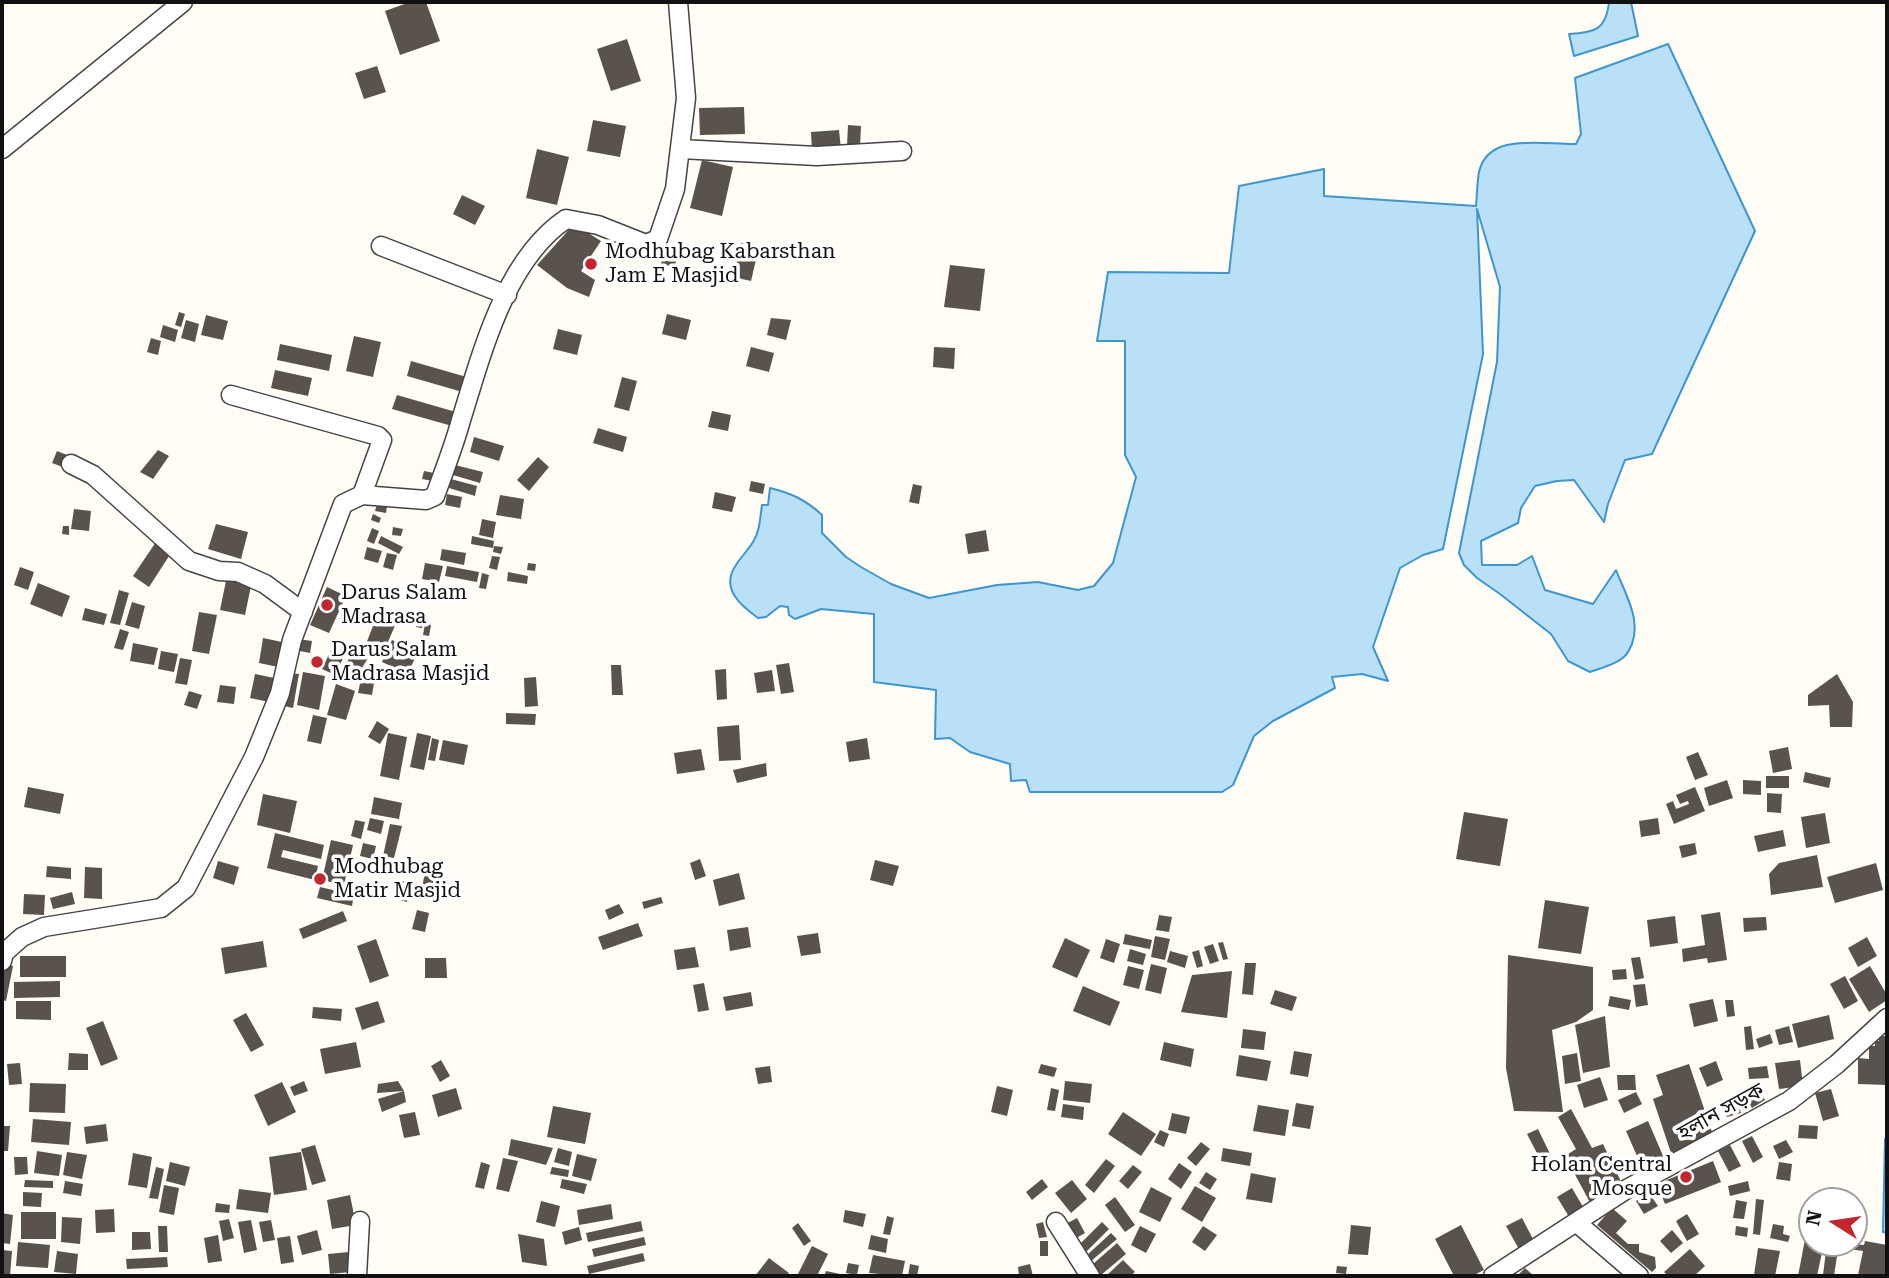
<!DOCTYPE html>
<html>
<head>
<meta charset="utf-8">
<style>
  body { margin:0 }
  #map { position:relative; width:1889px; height:1278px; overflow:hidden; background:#fffdf5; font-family:"Roboto Serif",serif }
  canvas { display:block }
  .frame { position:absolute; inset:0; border:4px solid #111; pointer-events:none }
  .north { position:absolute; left:1798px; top:1187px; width:70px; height:70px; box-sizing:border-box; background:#fff; border:2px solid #a0a0a0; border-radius:50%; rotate:282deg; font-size:19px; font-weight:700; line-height:28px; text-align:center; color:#111 }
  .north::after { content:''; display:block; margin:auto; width:24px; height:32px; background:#c4262e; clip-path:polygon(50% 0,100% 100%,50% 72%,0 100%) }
</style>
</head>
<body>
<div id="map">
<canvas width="1889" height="1278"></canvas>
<div class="frame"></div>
<div class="north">N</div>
</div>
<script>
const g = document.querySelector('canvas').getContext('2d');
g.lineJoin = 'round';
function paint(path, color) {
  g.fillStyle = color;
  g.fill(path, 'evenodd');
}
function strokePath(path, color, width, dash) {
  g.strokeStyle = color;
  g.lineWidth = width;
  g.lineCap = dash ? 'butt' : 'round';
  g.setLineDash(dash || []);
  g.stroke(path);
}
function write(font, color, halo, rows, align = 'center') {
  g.font = font + ' "Roboto Serif","Noto Sans Bengali",serif';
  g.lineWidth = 7;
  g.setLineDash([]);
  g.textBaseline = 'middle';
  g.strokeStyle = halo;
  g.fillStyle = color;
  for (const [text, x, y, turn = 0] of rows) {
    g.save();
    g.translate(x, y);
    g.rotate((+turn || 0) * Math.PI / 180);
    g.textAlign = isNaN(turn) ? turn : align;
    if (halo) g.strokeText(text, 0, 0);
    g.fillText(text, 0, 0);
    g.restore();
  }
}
const water = new Path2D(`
  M1609 2H1631L1638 36 1574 56 1569 34C1594 33 1606 30 1609 2Z
  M1668 44 1755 231 1652 454 1625 460 1608 504 1604 522 1574 480 1557 481 1535 486 1521 508 1518 523 1481 541 1482 565H1517L1532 556 1545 590 1593 604 1616 570C1626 596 1645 625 1628 652 1622 663 1601 668 1590 672L1568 661 1551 634 1500 594 1477 578 1464 565 1459 553 1497 362 1500 287 1477 209 1483 354 1443 549 1423 555 1400 568 1373 647 1388 681 1362 674 1332 677 1335 688 1273 721 1254 736 1233 785 1222 792H1030L1026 780 1011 781 1010 764 970 752 950 738 935 739 936 690 874 682V614L821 609 795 619 789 615 788 607 780 606 766 617 758 618C740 605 720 588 736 565 741 557 748 550 753 542 760 531 760 518 762 505H768L770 488C791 493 806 500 822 515V533L846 557 861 567 891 584 929 598 997 585 1038 582 1078 590 1094 586 1113 563 1136 477 1125 455V341H1097L1108 272 1229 273 1239 186 1324 169V196L1476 206C1477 195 1477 183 1479 172 1488 131 1545 145 1576 144L1581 134 1575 78Z
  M1885 1139H1887V1233L1883 1232Z`);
const building = new Path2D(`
  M410 2H426L440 41 400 55 385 11Z
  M627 39 641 81 611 91 597 49Z
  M377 66 386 92 364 99 355 73Z
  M744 107 745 134 700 135 699 108Z
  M593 120 626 126 620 157 587 151Z
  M848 125 861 126 860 147 847 146Z
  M839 130 841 149 812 151 811 132Z
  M537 149 569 157 557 205 526 198Z
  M702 160 733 167 722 216 690 208Z
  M462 195 485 206 475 225 453 214Z
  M574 224 601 241 581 271 595 280 589 297 567 288 537 265Z
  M741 243 759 247 751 281 733 277Z
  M665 245 678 247 675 267 661 264Z
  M950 265 985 269 980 311 944 307Z
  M179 312 185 314 181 327 175 325Z
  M667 314 691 320 686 340 662 334Z
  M206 315 228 321 223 340 201 335Z
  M771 318 791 320 786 340 767 335Z
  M186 320 199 324 195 342 181 338Z
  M163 325 178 330 175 342 160 337Z
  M558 329 582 335 577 355 553 349Z
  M354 336 381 342 373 377 346 371Z
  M151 338 161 341 158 355 147 352Z
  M280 344 332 355 329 371 277 360Z
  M751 347 774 353 769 372 746 366Z
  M934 347 955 348 954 369 933 367Z
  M411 361 470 378 466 393 407 376Z
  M275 370 312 378 308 396 271 388Z
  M622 377 637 381 629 411 614 407Z
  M397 395 456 412 452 426 392 409Z
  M712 411 731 415 728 431 708 427Z
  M598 428 627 437 623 452 593 443Z
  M474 437 504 446 499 461 470 452Z
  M158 450 169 456 153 479 140 472Z
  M57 451 72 457 68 469 52 463Z
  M538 457 549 467 529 491 517 480Z
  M455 465 483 472 480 483 453 475Z
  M424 471 439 474 438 482 422 479Z
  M451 479 477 486 475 496 449 488Z
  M751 481 765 484 763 494 749 491Z
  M913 484 922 486 919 504 909 502Z
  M715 492 736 497 732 512 712 508Z
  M447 494 462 497 460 508 445 505Z
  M500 495 524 499 521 519 496 515Z
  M377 504 387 506 386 513 375 511Z
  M74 509 91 511 89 531 71 529Z
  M373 514 381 518 379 523 371 520Z
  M482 519 496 522 493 538 479 535Z
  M216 524 248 532 241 559 208 549Z
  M63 526H69V535L62 534Z
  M393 527 403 529 401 536 392 535Z
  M372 528 379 531 374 544 367 541Z
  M986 530 989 551 968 554 965 534Z
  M381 536 403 547 399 554 378 543Z
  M472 536 494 541 493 548 471 544Z
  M158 539 173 550 149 587 133 576Z
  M494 546 503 547 501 554 493 552Z
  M367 547 382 551 378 563 364 559Z
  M442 549 466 553 464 565 440 560Z
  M387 553 397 555 393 570 383 567Z
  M492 556 500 557 497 570 489 568Z
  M425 563 443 566 439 582 422 579Z
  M528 563 536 564 535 571 527 570Z
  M447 566 479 572 477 582 445 576Z
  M20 567 34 572 28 590 14 585Z
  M508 572 528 576 527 584 507 581Z
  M482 573 489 575 486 589 479 588Z
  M227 576 252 581 245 615 220 610Z
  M38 583 70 596 62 617 30 604Z
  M327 587 346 596 329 633 310 625Z
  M119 590 129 593 120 625 110 623Z
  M132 602 145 606 139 629 125 625Z
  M85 608 107 614 104 625 82 620Z
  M199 612 217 615 209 654 192 651Z
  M378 613 397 621 384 651 366 644Z
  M418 618 424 619 422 628 416 627Z
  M425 624 431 625 429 636 423 635Z
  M120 629 129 632 123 650 114 648Z
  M263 638 282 642 278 667 259 663Z
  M298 639 312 641 310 653 295 650Z
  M392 640 418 651 408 674 382 662Z
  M133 643 158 648 154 665 130 661Z
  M331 650 344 656 335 675 322 669Z
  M354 650 368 658 354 681 341 673Z
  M161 651 178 654 174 672 158 669Z
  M180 658 192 660 187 685 175 683Z
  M789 663 794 692 781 694 776 665Z
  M611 665H621L623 695H612Z
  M726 669 727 699 717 700 715 670Z
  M772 670 775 691 757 693 754 673Z
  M303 672 325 676 319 710 297 705Z
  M290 673 299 674 293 708 284 706Z
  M255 674 279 679 274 703 250 698Z
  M362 674 375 677 372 695 358 693Z
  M1837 674 1853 702 1852 727H1830L1829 705 1808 706V695Z
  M536 677 538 706 525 707 524 678Z
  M336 684 355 691 346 720 327 715Z
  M220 685 236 687 234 704 217 702Z
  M189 691 202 695 197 709 184 705Z
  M506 713 536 714 535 725 506 724Z
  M313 715 327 718 321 744 307 741Z
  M377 721 389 729 380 744 368 737Z
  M739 725 741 760 719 761 717 727Z
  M388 733 407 737 399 780 380 776Z
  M417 733 431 736 424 770 410 767Z
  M432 738 439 740 435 761 428 760Z
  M867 738 870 759 849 762 846 742Z
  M443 740 468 745 464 765 439 760Z
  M1788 747 1792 769 1773 773 1769 751Z
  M701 749 705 770 677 774 674 753Z
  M1698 752 1708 775 1695 780 1686 757Z
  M766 763 767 776 737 783 733 770Z
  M1805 772 1831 778 1829 788 1803 782Z
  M1766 776H1789V788H1766Z
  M1727 780 1733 798 1709 806 1704 788Z
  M1743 780 1761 781V795L1743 794Z
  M28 787 64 794 60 814 24 807Z
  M1695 787 1705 811 1674 824 1666 804 1673 801 1676 809 1689 804 1688 801 1680 804 1676 795Z
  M1767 793 1782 794 1781 813 1767 812Z
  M263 794 297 801 290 833 257 825Z
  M374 797 402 803 399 819 371 814Z
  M1464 812 1508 819 1500 866 1456 859Z
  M1825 813 1830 843 1806 848 1801 817Z
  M370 818 384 821 381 834 367 830Z
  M1658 818 1660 834 1641 837 1639 821Z
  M355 820 365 822 361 839 351 836Z
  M390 824 402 826 394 858 383 856Z
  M1783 830 1786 846 1758 852 1754 836Z
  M275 833 324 845 321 859 283 850 281 857 318 866 315 880 267 868Z
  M331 840 353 845 344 885 322 880Z
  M363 843 376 846 373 859 360 856Z
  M1695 843 1697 854 1682 858 1679 846Z
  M1817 855 1823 887 1771 895 1769 874 1779 863Z
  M700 859 706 876 695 880 690 863Z
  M875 860 899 866 893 886 870 880Z
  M218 861 239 867 234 885 213 878Z
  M1876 863 1883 890 1835 903 1827 877Z
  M47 866 71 868V879L46 877Z
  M85 867 102 868V899L84 898Z
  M425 873 440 877 436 895 421 892Z
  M739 873 745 899 719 906 713 880Z
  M397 880 412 883 407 902 392 898Z
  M320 887 354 895 352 906 317 898Z
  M72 892 75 904 53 909 50 898Z
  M24 894 45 895 44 915 23 914Z
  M661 897 663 903 644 909 642 902Z
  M1545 900 1589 907 1581 954 1538 948Z
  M619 904 624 913 609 920 605 910Z
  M417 910 429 913 425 932 412 929Z
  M343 911 347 921 303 939 299 929Z
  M1720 912 1727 960 1708 963 1707 958 1683 962 1682 949 1705 945 1701 915Z
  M1159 915 1172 917 1169 932 1156 930Z
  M1675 916 1678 943 1650 947 1647 920Z
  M1766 917 1767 930 1744 932 1743 918Z
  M638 923 643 936 603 950 598 937Z
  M748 927 751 947 730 951 727 930Z
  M818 933 821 953 801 956 797 936Z
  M1125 934 1152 940 1150 949 1123 944Z
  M1155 936 1170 939 1165 960 1151 957Z
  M1867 937 1877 956 1858 967 1848 948Z
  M1065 938 1090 950 1077 978 1052 967Z
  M376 939 389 976 370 983 357 946Z
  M1106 939 1120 944 1114 963 1100 958Z
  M263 941 267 967 225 974 221 948Z
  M1223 942 1228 959 1223 960 1218 943Z
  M1213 944 1219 961 1210 964 1204 947Z
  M695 947 699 967 677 970 674 950Z
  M1130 949 1146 954 1143 965 1127 961Z
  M1199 950 1203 966 1197 968 1192 952Z
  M1170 951 1188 956 1185 968 1167 962Z
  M1508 955 1593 967V1010L1576 1022 1552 1030 1563 1112 1514 1111 1506 1068Z
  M20 956H66V977H20Z
  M1640 957 1644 978 1635 980 1631 958Z
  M425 958H446L447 978H425Z
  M1245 963H1256L1253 995 1242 994Z
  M5 964 13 966 6 1001 2 1000V982Z
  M1151 964 1167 968 1161 994 1145 990Z
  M1128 966 1144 970 1139 989 1123 985Z
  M1870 966 1887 995V1000L1869 1012 1849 979Z
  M1626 969 1627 979 1613 980 1612 970Z
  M1232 971 1227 1018 1181 1012 1192 975Z
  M1845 976 1858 1001 1844 1009 1830 984Z
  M60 981V997L14 998V982Z
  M704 983 709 1010 698 1012 693 985Z
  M1645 984 1648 1005 1636 1007 1633 985Z
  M1083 986 1120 1002 1110 1026 1073 1011Z
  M1275 990 1297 997 1292 1011 1270 1004Z
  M751 992 753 1006 726 1011 723 997Z
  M1610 996 1631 1000 1629 1010 1608 1006Z
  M1713 999 1718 1021 1694 1027 1689 1004Z
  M1725 1000H1733L1735 1016 1727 1017Z
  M16 1001H51V1020L16 1019Z
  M378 1001 385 1022 362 1030 355 1008Z
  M313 1007 342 1009 341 1021 312 1018Z
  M246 1013 264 1045 251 1052 233 1020Z
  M1829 1015 1834 1039 1798 1048 1792 1024Z
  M1605 1016 1610 1067 1583 1073 1575 1025Z
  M103 1021 118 1059 101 1066 86 1028Z
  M1751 1026 1754 1049 1746 1050 1744 1027Z
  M1789 1026 1793 1042 1779 1045 1775 1030Z
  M1243 1029 1266 1032 1264 1050 1241 1048Z
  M1770 1034 1773 1043 1759 1048 1756 1039Z
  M1879 1036H1887V1085L1858 1084V1058L1869 1059V1046H1875V1041H1879Z
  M356 1042 361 1067 325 1074 320 1049Z
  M1164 1042 1194 1049 1191 1067 1160 1060Z
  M1294 1051 1312 1054 1308 1077 1290 1074Z
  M69 1053 88 1054V1070H68Z
  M1577 1053 1581 1081 1565 1084 1562 1056Z
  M1239 1055 1271 1061 1267 1081 1236 1076Z
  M441 1060 450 1076 440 1082 431 1066Z
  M1800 1060 1803 1086 1779 1089 1775 1063Z
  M1716 1061 1723 1080 1707 1087 1699 1068Z
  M20 1063 22 1084 9 1085 7 1064Z
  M1041 1064 1057 1068 1054 1077 1038 1073Z
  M1689 1064 1714 1138 1671 1153 1653 1099 1663 1095 1656 1075Z
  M770 1066 772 1082 758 1084 755 1068Z
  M1767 1066 1769 1078 1749 1079 1748 1068Z
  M1617 1075H1635L1636 1090H1618Z
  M1600 1077 1608 1100 1584 1108 1577 1085Z
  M304 1081 308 1091 294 1096 290 1087Z
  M398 1081 404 1091 406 1102 382 1112 378 1099 404 1091 377 1093 378 1084Z
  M1065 1081 1092 1084 1090 1103 1063 1100Z
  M282 1082 296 1112 268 1126 254 1095Z
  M30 1083 66 1084 65 1113 29 1112Z
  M997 1086 1013 1090 1007 1116 991 1112Z
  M456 1088 462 1109 438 1117 432 1095Z
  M1051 1088 1059 1090 1055 1111 1047 1110Z
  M1831 1089 1839 1116 1823 1121 1815 1093Z
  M1636 1092 1642 1104 1624 1113 1618 1100Z
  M1760 1092 1765 1100 1752 1108 1747 1100Z
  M1737 1100 1741 1113 1727 1117 1722 1105Z
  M1296 1103 1314 1106 1310 1129 1292 1126Z
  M1063 1104 1084 1107 1083 1120 1061 1117Z
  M1258 1105 1289 1110 1285 1136 1253 1131Z
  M553 1106 591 1113 585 1144 547 1137Z
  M1571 1109 1592 1148 1603 1144 1625 1190 1593 1208 1565 1156 1576 1149 1558 1117Z
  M415 1112 420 1135 404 1138 399 1115Z
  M1123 1112 1156 1134 1141 1156 1108 1134Z
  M1172 1113 1190 1117 1186 1134 1168 1130Z
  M33 1119 71 1122 69 1145 31 1142Z
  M1648 1121 1667 1165 1645 1174 1626 1131Z
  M106 1124 108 1141 86 1144 84 1127Z
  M1799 1125 1818 1126 1817 1139 1798 1138Z
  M2 1126H10L8 1151H2Z
  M1538 1129 1551 1156 1541 1161 1527 1134Z
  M1160 1130 1169 1134 1164 1147 1154 1142Z
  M1752 1136 1763 1157 1753 1163 1742 1141Z
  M511 1139 553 1148 546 1165 508 1155Z
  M1786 1140 1793 1152 1779 1159 1773 1146Z
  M1201 1142 1210 1149 1196 1166 1187 1158Z
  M315 1145 326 1181 312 1185 301 1149Z
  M1730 1145 1741 1166 1729 1172 1718 1151Z
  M558 1148 572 1152 569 1166 554 1162Z
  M1223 1148 1252 1153 1250 1166 1221 1161Z
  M37 1151 62 1155 59 1176 34 1173Z
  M67 1152 87 1155 82 1179 63 1175Z
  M301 1152 307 1190 274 1195 269 1157Z
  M133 1153 152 1157 147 1188 128 1185Z
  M577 1154 597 1159 591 1181 572 1176Z
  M14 1157H27L28 1174 15 1175Z
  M503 1158 518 1161 509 1192 496 1189Z
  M1106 1159 1115 1166 1094 1193 1085 1185Z
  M1713 1161 1721 1182 1665 1204 1657 1184Z
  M170 1162 190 1167 185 1186 166 1181Z
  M481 1162 490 1165 484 1189 475 1187Z
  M1779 1162 1792 1164 1790 1181 1776 1179Z
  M1179 1163 1192 1172 1181 1189 1168 1179Z
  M1133 1165 1142 1172 1128 1189 1119 1181Z
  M156 1167 164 1169 158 1199 149 1198Z
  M552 1167 569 1170 568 1177 550 1174Z
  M1206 1172 1217 1179 1210 1190 1199 1183Z
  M1251 1173 1276 1178 1272 1203 1246 1199Z
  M562 1179 587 1184 584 1194 560 1188Z
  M1042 1179 1048 1187 1032 1200 1026 1192Z
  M25 1180 53 1181V1188L24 1187Z
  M1072 1180 1087 1199 1071 1213 1055 1193Z
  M65 1181 83 1184 81 1196 63 1193Z
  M1748 1181 1750 1191 1730 1196 1728 1186Z
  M164 1185 179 1188 174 1215 159 1212Z
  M1195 1186 1216 1198 1202 1222 1181 1209Z
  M1151 1187 1172 1198 1160 1222 1139 1212Z
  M1572 1188 1586 1212 1571 1220 1557 1197Z
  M239 1189 271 1193 268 1213 236 1209Z
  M23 1192 42 1193 41 1207 23 1206Z
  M1649 1193 1658 1206 1644 1214 1636 1201Z
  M350 1195 356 1225 332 1229 327 1200Z
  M1115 1197 1135 1225 1125 1232 1105 1205Z
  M1756 1199 1764 1200 1760 1235 1753 1234Z
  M1736 1200 1747 1202 1744 1219 1733 1218Z
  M541 1201 560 1206 555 1227 536 1222Z
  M216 1203 230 1205 229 1213 215 1212Z
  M611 1204 613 1219 579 1225 577 1210Z
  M1612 1208 1627 1221 1616 1233 1628 1244H1639V1252L1655 1257 1656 1268 1652 1272 1597 1225Z
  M114 1209 115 1232 96 1233 95 1210Z
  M845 1210 866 1214 863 1227 843 1222Z
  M21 1212H56V1239H21Z
  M2 1213 13 1215 10 1244 2 1243Z
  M1687 1214 1699 1234 1687 1241 1676 1221Z
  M887 1216 894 1218 890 1235 883 1234Z
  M62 1217 82 1218 80 1244 61 1242Z
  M1077 1218 1085 1233 1073 1240 1064 1225Z
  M1522 1218 1535 1243 1520 1251 1506 1226Z
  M229 1219 234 1238 223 1241 219 1221Z
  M251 1220 257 1250 244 1253 238 1222Z
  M271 1220 275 1240 263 1242 259 1222Z
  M641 1221 643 1231 588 1242 586 1233Z
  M1043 1222 1047 1237 1039 1238 1036 1224Z
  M1102 1222 1109 1229 1085 1253 1079 1245Z
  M798 1223 811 1241 804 1246 792 1228Z
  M1773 1224 1784 1226 1783 1234 1790 1236 1788 1242 1770 1238Z
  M1351 1225 1371 1227 1368 1255 1348 1254Z
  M1461 1225 1484 1270 1472 1276H1454L1435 1239Z
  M158 1226H167L168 1252H159Z
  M1140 1226 1156 1234 1146 1253 1131 1245Z
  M1203 1226 1217 1235 1205 1251 1192 1242Z
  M1736 1226 1748 1228 1747 1237 1735 1235Z
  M579 1227 582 1240 565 1245 562 1232Z
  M1807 1229 1812 1230V1243H1824L1817 1276H1798Z
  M317 1230 322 1250 302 1255 297 1236Z
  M1672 1230 1683 1243 1671 1253 1660 1241Z
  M132 1232H150L151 1249 132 1250Z
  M1111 1233 1117 1239 1090 1262 1086 1256Z
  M518 1234 544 1239 547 1266 522 1262Z
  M218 1235 222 1261 208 1263 204 1238Z
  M871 1235 888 1239 886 1253 868 1249Z
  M290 1236 294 1262 281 1264 277 1238Z
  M644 1237 646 1245 594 1257 592 1249Z
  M1040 1241H1048V1256H1040Z
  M1865 1241 1887 1245V1276L1858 1275 1863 1251 1842 1248 1843 1243 1864 1245Z
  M18 1242 50 1245 48 1268 16 1266Z
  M1117 1243 1126 1254 1101 1275 1093 1264Z
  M1827 1243H1839L1834 1276 1823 1275Z
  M812 1246 828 1254 817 1276H797Z
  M1758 1248 1780 1251 1775 1276 1754 1275Z
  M1690 1249 1705 1266 1694 1276H1668L1664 1272Z
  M2 1250 12 1251 10 1276H2Z
  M57 1251 78 1254 76 1274 54 1272Z
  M349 1252 351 1272 330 1274 328 1254Z
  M643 1253 645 1261 589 1274 587 1266Z
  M873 1255 905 1261 902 1276 869 1273Z
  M167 1257 168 1267 127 1269 126 1259Z
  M769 1258 789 1273 786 1276H755Z
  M1123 1260 1135 1272 1130 1276H1106Z
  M848 1263 859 1265 857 1275 846 1273Z
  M910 1264 919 1266 917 1276H908Z
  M1030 1264 1033 1276H1019L1018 1267Z
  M1337 1266 1347 1267 1346 1274 1336 1273Z
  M1525 1268 1534 1276H1517Z
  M826 1271 845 1275V1276H824Z`);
const minor = new Path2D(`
  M2 149 183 2
  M680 149 817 156 902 151
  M381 246 507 295
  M231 395 378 436 382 440 362 495
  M71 464 93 475 189 561 219 571 238 572 265 584 303 612
  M2 961 4 953 22 937 44 927 161 908 186 888 254 757 280 693 292 640 343 504 362 495 426 500 435 496C444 471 454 446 461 420 482 353 505 260 566 219L598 225 646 244 658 239 675 189 686 98 678 2
  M1056 1222 1090 1276
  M1577 1223 1639 1276
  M357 1276 360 1221
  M1493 1276 1627 1189 1789 1101 1837 1064 1887 1018`);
const markers = [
  [591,264,7,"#c4262e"],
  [327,605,7,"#c4262e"],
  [317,662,7,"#c4262e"],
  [320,879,7,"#c4262e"],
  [1686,1177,7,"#c4262e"]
];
const poiNames = [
  ["Modhubag Kabarsthan",605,252],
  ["Jam E Masjid",605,276],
  ["Darus Salam",341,593],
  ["Madrasa",341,617],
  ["Darus Salam",331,650],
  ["Madrasa Masjid",331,674],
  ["Modhubag",334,867],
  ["Matir Masjid",334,891],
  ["Holan Central",1672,1165,"right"],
  ["Mosque",1672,1189,"right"]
];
const streetNames = [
  ["হলান সড়ক",1721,1112,-29]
];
paint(water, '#b9e0f7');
strokePath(water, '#3f96cf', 2);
paint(building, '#5a524d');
strokePath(minor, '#444', 21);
strokePath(minor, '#fff', 18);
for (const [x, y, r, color] of markers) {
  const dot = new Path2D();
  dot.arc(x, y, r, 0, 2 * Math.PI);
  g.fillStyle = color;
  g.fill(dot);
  strokePath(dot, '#fff', 2.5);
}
write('21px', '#111', '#fff', poiNames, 'left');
write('21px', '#111', '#fff', streetNames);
</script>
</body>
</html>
